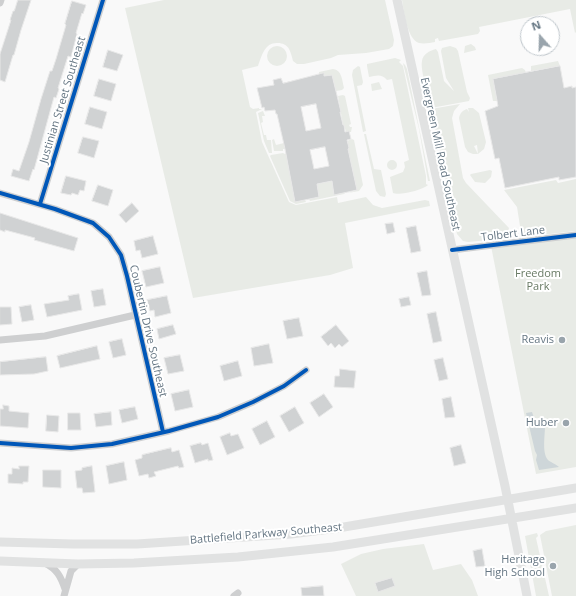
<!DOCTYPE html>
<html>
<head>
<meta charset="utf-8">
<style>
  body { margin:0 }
  #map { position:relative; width:576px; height:596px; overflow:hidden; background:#f9f9f9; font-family:"Open Sans",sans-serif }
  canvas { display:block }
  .north { position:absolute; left:520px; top:16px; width:40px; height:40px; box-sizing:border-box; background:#fff; border:1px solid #c1c8cd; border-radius:50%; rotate:340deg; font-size:11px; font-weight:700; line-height:16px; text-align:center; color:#657683 }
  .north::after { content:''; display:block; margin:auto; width:14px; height:18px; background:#99a4ac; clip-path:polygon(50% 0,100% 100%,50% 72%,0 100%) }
</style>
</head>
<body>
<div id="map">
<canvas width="576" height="596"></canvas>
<div class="north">N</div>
</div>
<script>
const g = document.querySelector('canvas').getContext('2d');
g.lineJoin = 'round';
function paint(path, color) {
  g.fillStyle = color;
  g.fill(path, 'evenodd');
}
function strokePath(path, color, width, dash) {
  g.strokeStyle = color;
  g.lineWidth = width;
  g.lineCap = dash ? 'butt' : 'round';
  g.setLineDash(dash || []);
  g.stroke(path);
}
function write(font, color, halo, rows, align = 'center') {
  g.font = font + ' "Open Sans",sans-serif';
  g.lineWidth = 4;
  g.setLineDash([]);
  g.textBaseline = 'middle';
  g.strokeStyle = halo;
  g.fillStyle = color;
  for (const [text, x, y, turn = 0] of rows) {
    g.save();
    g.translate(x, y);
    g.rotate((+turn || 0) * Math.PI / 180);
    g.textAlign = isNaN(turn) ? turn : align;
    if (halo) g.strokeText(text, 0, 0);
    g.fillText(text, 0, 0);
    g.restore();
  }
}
const green = new Path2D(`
  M164 0H385L394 40 393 46 389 49 366 53 338 55 331 58 304 64H297L293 61C292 57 291 53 289 49 287 45 282 43 278 43 265 42 262 55 258 66L242 70 250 107 253 109 259 108V109H262L256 112 262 142 289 202 296 205 337 197 338 203 366 197 373 205 382 208 425 200 429 201 430 206 345 223 353 268 330 275 193 298 125 8Z
  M402 0H576V32L575 33 570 9 479 27 480 31 478 34 439 41 438 38 435 39V42C430 43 424 44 419 43 407 39 404 11 402 0Z
  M471 44 475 47 476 50 464 53 465 46Z
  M450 46 456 48 458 51 467 92 470 98 469 101 431 108C429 98 420 70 422 61 423 54 429 51 436 49L438 52 444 81 454 91 446 78 441 51 442 48Z
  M267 56a10 10 0 1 1 20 0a10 10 0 1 1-20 0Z
  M395 58 401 60 399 62 403 66 426 176V184L428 185C423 190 399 196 393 193L390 177 403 172 405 167 404 162 409 160 392 79 387 80C381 73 376 76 369 77L367 66V64Z
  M558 61 560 66 531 71V66Z
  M403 63 405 65 407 69 430 181H428L419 129Z
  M358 66 360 67 363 82 362 85 357 86 366 131 363 132 352 75 353 70Z
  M522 68 525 70 526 73 493 79 497 101H493L488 75Z
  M333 69C342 70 342 80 344 88L342 90 336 91 332 75 324 76V74L319 75V72Z
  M379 82 382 89 372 91 371 84Z
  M343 95 345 96 351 124 349 125 350 127H352L351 132H346L344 125H343L338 96Z
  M460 104 454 111 452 118 463 178 466 183 509 228C508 233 505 237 499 239L468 242 463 241 457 234 431 109Z
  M468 108H473L479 113 486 142 484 149 478 154 477 145 474 146 478 154H473L468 152 465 147 459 118C460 113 463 110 467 109L469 112Z
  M263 111 265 116H262L263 122 261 123 264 135H266L267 140H271L272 153H269L264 141 258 113Z
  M364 134H366L374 169 381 170 386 194 385 197 380 196 376 191Z
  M274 139 276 145 284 143 285 149H283V151H274L272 140Z
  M352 139 354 140 363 185 359 191 348 193 357 190 348 149 349 148 347 141Z
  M283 153 285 154H286L295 202 305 200 306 202 296 204 290 201 270 156 271 155Z
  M387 165a5 5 0 1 1 10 0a5 5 0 1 1-10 0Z
  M490 170 492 171 491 177 485 183 475 182 470 175 471 174Z
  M576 179V231L532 236 523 233 520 226 517 207 504 190 556 180 558 183Z
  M332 181 334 195 345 193 344 194 310 201 309 199 319 197 317 184Z
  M576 235V467L536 474 491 246Z
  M576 525V596H552L540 535 546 531Z
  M537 533 538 536 536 538 549 596H536L525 536Z
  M424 544 433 570 461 564 472 580 478 596H356L341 564 361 554 383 549Z`);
const water = new Path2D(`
  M532 412 534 418 538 422 545 421C546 431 541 452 548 460 550 462 556 464 559 467L539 470 536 460 537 455 535 451 526 413Z`);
const building = new Path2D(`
  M18 0H31L21 30 14 55H13L5 82 0 80V54L11 20H10L13 11H14Z
  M72 1 86 5 83 14 82 13 76 33 77 34 71 57 68 56 58 88 59 89 56 98 54 97 34 170 33 169 29 181 11 176 13 169 19 171 29 142 41 99 50 71H52L56 59 66 25 65 24Z
  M108 50 123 55 117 71 103 67Z
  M560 66 564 88 572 86V88L576 87V177L559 180V177L505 188 499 158 495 159 485 111 498 106 493 79Z
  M324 73V76L332 75 341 112H340L343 125H344L345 132 349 131 351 139 347 140 349 148 348 149 357 190 334 195 332 181 317 184 319 197 295 202 285 149 277 114H276L275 110 265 111 264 107 262 108 257 88 274 85 273 80 281 78 283 83ZM316 104 321 128 306 131 301 107ZM325 147 329 166 314 169 310 150Z
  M99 79 116 84 111 101 94 96Z
  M90 107 107 112 102 129 85 124Z
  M83 137 99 141 94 158 78 153Z
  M66 176 86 181 84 191 80 190 78 195 72 193 71 195 61 193Z
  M98 185 113 190 108 206 92 201Z
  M132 203 139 211 126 223 119 215Z
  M0 213 78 238 74 251 34 240 35 238 5 230V232L0 230Z
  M393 223 395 232 387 234 385 224Z
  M416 226 421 251 411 253 406 228Z
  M153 236 158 254 142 258 140 250 136 251 134 241Z
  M160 267 164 283 146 287 142 271Z
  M427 271 431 295 422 296 417 273Z
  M103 289 106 305 94 307 91 291Z
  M79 294 82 310 47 317 44 304 69 300 68 296Z
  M167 296 171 313 155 317 154 310 150 311 147 300Z
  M409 297 411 305 401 307 399 299Z
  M31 305 34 320 22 322 19 307Z
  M0 307H11L12 324 0 325Z
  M436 312 442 341 433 343 427 314Z
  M299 318 303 336 287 339 283 321Z
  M173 325 176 334 159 339 157 329Z
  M336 325 349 341 342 347 339 344 335 348 331 343 328 346 321 337Z
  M122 339 126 355 113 358 109 342Z
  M269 344 273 363 254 366 251 348Z
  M97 346 100 359 60 368 57 356Z
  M180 355 184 371 168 374 164 358Z
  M46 357 48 371 34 374 0 375V362Z
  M443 358 448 379 439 381 434 360Z
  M238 361 242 376 224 381 220 366Z
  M340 369 356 371 354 388 334 387 335 376H339Z
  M189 390 193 407 175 411 171 394Z
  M324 394 333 407 319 417 310 403Z
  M451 397 455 417 445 418 442 399Z
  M3 405 9 406V411L29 413 28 428 0 426V409H3Z
  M135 407 138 419 122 423 119 410Z
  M295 407 304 423 289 432 280 416Z
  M111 412 112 425 96 427 94 414Z
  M68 413H80L81 430H68Z
  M47 415 59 416 58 432 46 431Z
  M267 421 275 437 260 445 252 429Z
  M230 433 231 436 238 434 244 448 227 455 220 437Z
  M201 443 202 445 208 443 213 460 208 461V459L195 463 190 446Z
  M461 445 466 463 454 466 450 448Z
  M171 448 172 452 179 450 184 467 179 468 178 466 154 472 156 476 149 478 148 474 139 476 135 460 142 458V455Z
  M124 462 127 480 109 484 106 466Z
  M19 466H29L28 482H23V484L8 483V474H12V468L19 469Z
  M92 466 95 492 83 493 82 488H77L75 471 82 470V468Z
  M43 470H61V488L43 487Z
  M482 549 485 566 476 567 473 551Z
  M392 578 395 586 378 592 375 583Z
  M323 586 324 596H302L301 588Z`);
const minor = new Path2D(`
  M0 3 1 0
  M0 193 55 209 93 223 109 237 121 255 127 276 163 432
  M40 204 103 0
  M452 250 576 235
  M0 340 45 336 135 315
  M0 443 71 448 112 444 169 431 218 417 253 402 284 386 306 370
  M45 563C57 569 61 577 65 589
  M64 596 71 571 78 564
  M234 596 238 593`);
const major = new Path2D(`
  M397 0 505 486 527 596
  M0 542 73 544H137L291 534 338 528 576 488
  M0 561 78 564 134 563 238 557 333 547 576 508`);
const cycleway = new Path2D(`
  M0 193 55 209 93 223 109 237 121 255 127 276 163 432
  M40 204 103 0
  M452 250 576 235
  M0 443 71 448 112 444 169 431 218 417 253 402 284 386 306 370`);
const markers = [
  [562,340,4,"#99a4ac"],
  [566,423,4,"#99a4ac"],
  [553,566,4,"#99a4ac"]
];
const streetNames = [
  ["Justinian Street Southeast",63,100,-73],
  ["Evergreen Mill Road Southeast",440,154,78],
  ["Tolbert Lane",513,234,-7],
  ["Coubertin Drive Southeast",148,331,77],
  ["Battlefield Parkway Southeast",266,534,-5]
];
const parkNames = [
  ["Freedom",538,274],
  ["Park",538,287]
];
const poiNames = [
  ["Reavis",554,340],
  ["Huber",558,423],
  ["Heritage",545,560],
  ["High School",545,573]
];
paint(green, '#e8ebe6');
paint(water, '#ced6d9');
paint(building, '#d0d2d3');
strokePath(building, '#e8e8e8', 1);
strokePath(minor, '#cecfd0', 7);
strokePath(major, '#e1e2e2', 9);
strokePath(cycleway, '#0057b8', 4);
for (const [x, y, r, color] of markers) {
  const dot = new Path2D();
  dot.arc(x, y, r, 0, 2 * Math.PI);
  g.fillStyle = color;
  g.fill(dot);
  strokePath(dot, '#fff', 1.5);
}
write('11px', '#657683', '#fff', streetNames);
write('11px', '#687a64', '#fff', parkNames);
write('11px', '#657683', '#fff', poiNames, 'right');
</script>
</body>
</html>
